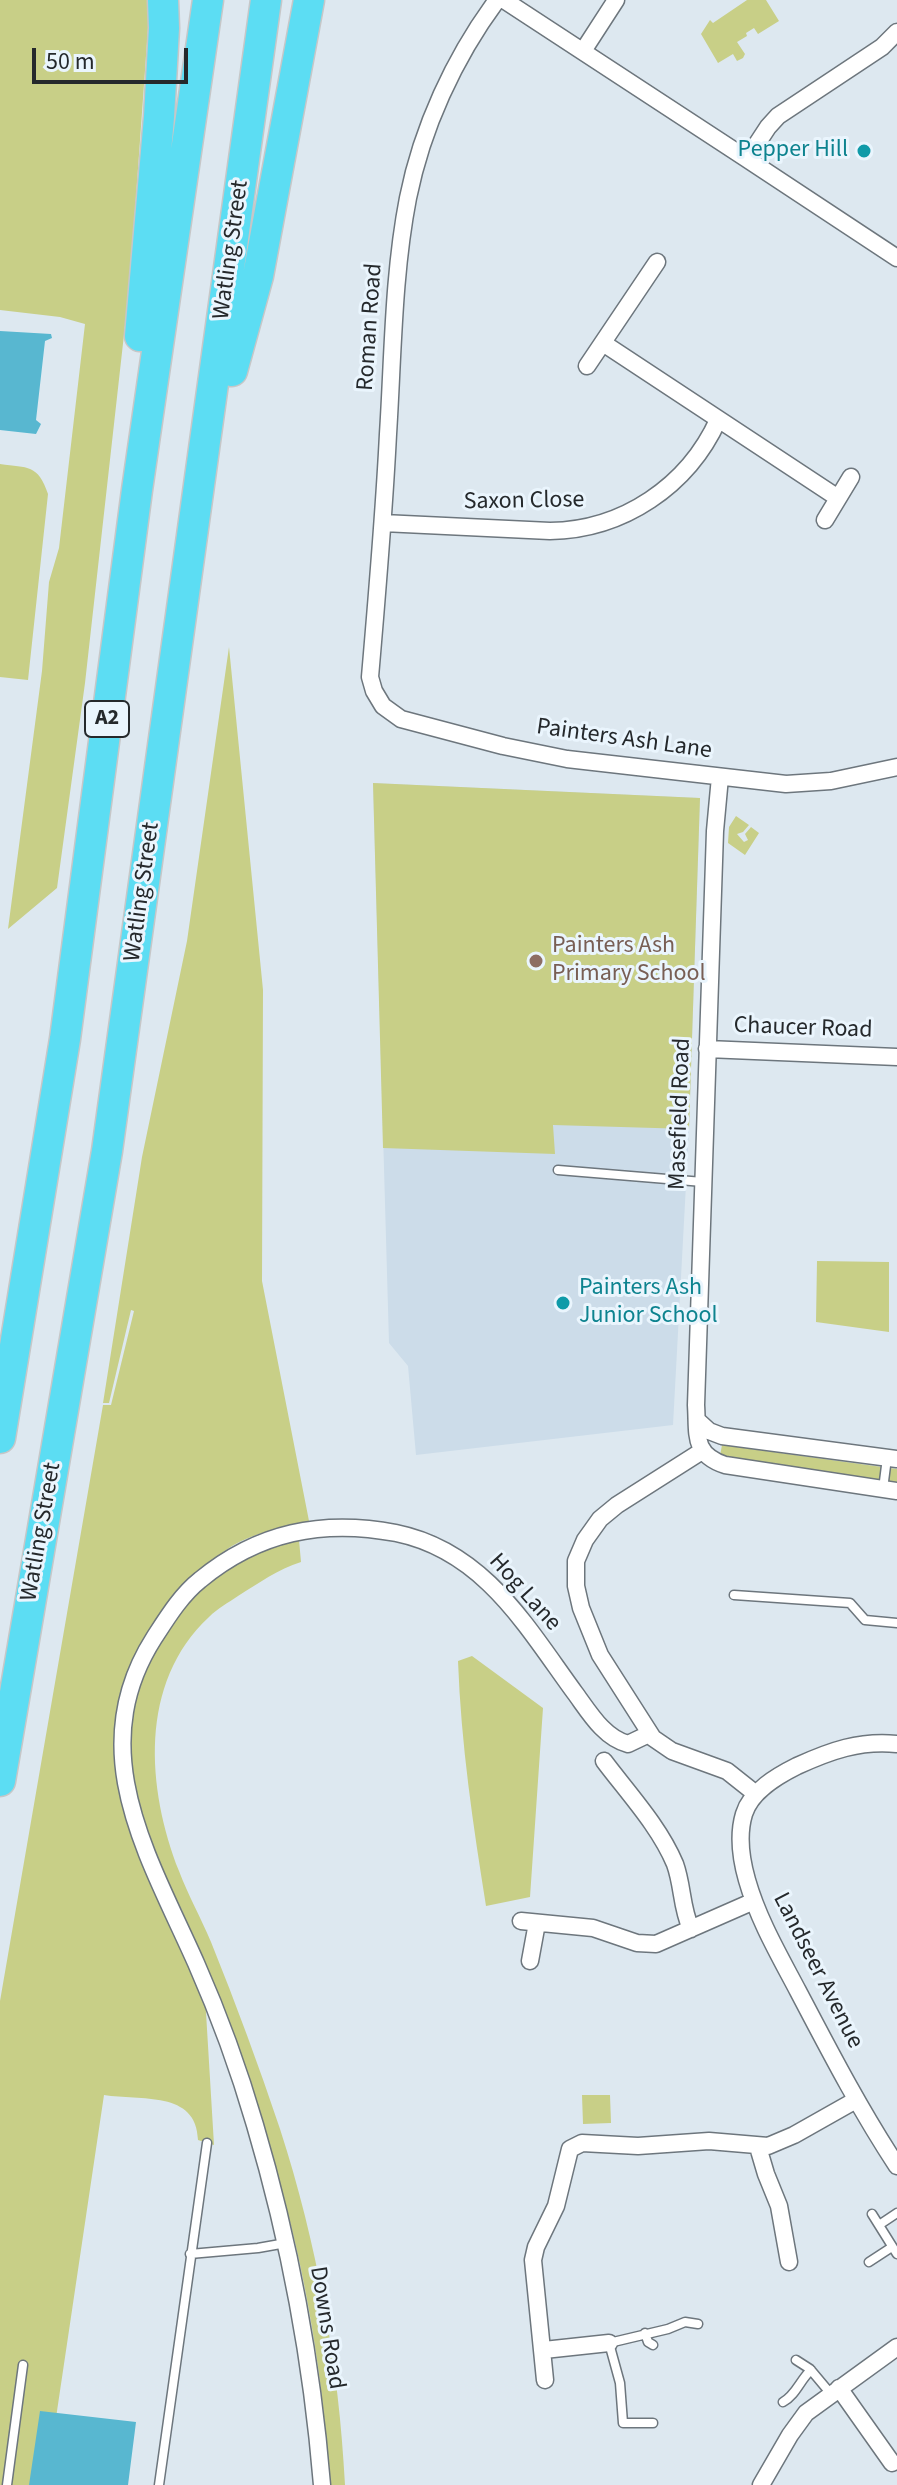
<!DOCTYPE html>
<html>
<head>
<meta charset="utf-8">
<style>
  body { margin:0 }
  #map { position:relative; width:897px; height:2485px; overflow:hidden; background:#dde8f0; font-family:"Source Sans 3",sans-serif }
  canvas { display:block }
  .scale { position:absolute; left:32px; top:48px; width:156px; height:36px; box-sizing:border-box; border:4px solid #25292c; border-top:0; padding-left:10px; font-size:24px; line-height:28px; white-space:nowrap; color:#25292c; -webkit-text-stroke:6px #eaf5fd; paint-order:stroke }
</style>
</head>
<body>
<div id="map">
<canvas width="897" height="2485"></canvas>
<div class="scale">50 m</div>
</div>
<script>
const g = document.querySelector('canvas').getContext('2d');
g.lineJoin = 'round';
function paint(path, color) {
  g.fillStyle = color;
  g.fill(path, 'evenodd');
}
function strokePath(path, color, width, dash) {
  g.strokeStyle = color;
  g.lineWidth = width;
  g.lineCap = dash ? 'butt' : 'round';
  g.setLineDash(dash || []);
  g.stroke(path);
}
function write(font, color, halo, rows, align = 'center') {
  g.font = font + ' "Source Sans 3",sans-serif';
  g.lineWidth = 6;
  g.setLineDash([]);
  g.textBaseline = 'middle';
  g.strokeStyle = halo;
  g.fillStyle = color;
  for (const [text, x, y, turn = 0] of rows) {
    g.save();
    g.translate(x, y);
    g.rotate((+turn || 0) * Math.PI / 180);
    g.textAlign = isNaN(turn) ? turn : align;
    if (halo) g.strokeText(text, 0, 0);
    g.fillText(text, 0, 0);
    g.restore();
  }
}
const built = new Path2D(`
  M373 783 700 798 689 1129 673 1425 416 1455 408 1366 389 1343Z`);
const green = new Path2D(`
  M0 0H147L149 14 130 281 85 683 57 888 8 929 42 671 49 582 59 548 85 324 60 317 0 310Z
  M747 0H766L779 21 758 34 754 28 746 33 747 36 737 42 745 54 743 58 737 61 733 54 718 63 701 34 710 20 713 23Z
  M0 464C28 468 38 464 48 494L28 680 0 677Z
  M229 647 263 990 262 1281 309 1521C283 1528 255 1532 232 1546 188 1573 131 1662 118 1712 113 1728 117 1745 118 1761L205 1996 214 2145 198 2140C197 2090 140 2101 104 2095L46 2485H0V2001L103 1405H111L134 1311 131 1310 109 1403H103L142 1157 187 941Z
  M373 783 700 798 689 1129 553 1125 555 1154 383 1148Z
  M736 816 749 825 743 832 737 834 744 842 748 840 745 834 751 827 759 833 745 855 728 843 729 827Z
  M817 1261 889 1262V1332L816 1322Z
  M722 1445 897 1469V1486L719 1461Z
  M299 1540 301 1562C278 1569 259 1583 238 1596 228 1603 218 1608 209 1617 138 1683 147 1789 179 1871 188 1895 201 1918 211 1942 236 2004 259 2066 280 2129 317 2243 339 2365 345 2485H330C323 2378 306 2270 275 2167 249 2080 212 1996 182 1910L162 1875 130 1780 129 1718 144 1664 195 1590 261 1548Z
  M472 1656 543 1708 530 1897 486 1906C473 1825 461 1744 458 1661Z
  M582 2095H610L611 2123 583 2124Z`);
const water = new Path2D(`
  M0 331 51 334 52 338 45 341 36 420 41 424 36 434 0 430Z
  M40 2411 136 2422 128 2485H29Z`);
const lane = new Path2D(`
  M558 1170 703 1182
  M883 1489 887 1458
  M734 1595 850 1603 865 1620 897 1623
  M872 2214 897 2254
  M879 2225 897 2213
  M190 2254 258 2248 286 2243
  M869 2262 892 2247
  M645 2333 648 2342 653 2345
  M796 2360 810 2369 831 2394
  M783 2402C796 2395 800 2380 811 2370
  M653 2423H623L620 2383 609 2343 668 2329 685 2322 698 2324
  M7 2485 23 2365
  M159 2485 207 2143`);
const street = new Path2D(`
  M497 0C454 58 422 128 408 198 393 275 393 356 388 434 384 515 377 596 370 677L374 691 383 706 401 719 503 746 567 759 786 784 831 781 897 767
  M504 0 747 159 768 127 778 116 882 47 897 32
  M583 51 616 0
  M747 159 897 258
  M603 343 838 498
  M587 366 657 262
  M825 520 851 477
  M383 523 550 531C623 530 688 486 718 420
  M720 777 715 831 696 1405C698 1434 692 1454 725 1465L897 1491
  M707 1049 897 1057
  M698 1421 709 1431 722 1436 897 1459
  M702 1451 617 1505 600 1519 585 1540 576 1561V1586L581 1608 600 1655 653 1738 672 1751 727 1771 756 1794
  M897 1744C860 1740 830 1751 797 1766 777 1776 751 1791 744 1814 738 1834 741 1859 747 1880 758 1919 779 1955 798 1991 829 2050 860 2110 897 2166
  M604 1761C628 1793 659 1826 675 1864 683 1886 681 1907 691 1929
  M521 1921 593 1928 637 1943 656 1944 754 1901
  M530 1961 537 1923
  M758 2147 766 2174 779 2206 789 2262
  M544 2350 609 2343
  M545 2380 533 2260 536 2247 556 2206 570 2149 582 2143 638 2146 709 2141 768 2146 794 2135 856 2100
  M839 2388 892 2463
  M322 2485C312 2362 290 2243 255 2125 239 2070 219 2015 196 1963 149 1857 82 1751 154 1638 167 1618 181 1595 200 1580 258 1532 322 1519 396 1533 484 1551 526 1626 575 1693 589 1712 604 1738 628 1744L649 1734
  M761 2485 790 2435 806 2413 897 2347`);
const highway = new Path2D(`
  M140 336 159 117 164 28 163 0
  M232 371 258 276 309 0
  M0 1438 65 1039 137 490 208 0
  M0 1781 107 1151 266 0`);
const markers = [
  [864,151,8,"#0f9aa8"],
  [536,961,8,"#8d6e63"],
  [563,1303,8,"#0f9aa8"]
];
const shields = [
  [107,719,44]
];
const shieldNames = [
  ["A2",107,719]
];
const cultureNames = [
  ["Pepper Hill",848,151],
  ["Painters Ash",579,1289,"left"],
  ["Junior School",579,1317,"left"]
];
const streetNames = [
  ["Watling Street",232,250,-82],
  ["Roman Road",371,327,-86],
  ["Saxon Close",524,502,-1],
  ["Painters Ash Lane",624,740,8],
  ["Watling Street",143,892,-82],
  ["Chaucer Road",803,1029,2],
  ["Masefield Road",681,1114,-88],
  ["Watling Street",42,1532,-80],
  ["Hog Lane",524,1593,48],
  ["Landseer Avenue",817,1971,63],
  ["Downs Road",326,2328,81]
];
const educationNames = [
  ["Painters Ash",552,947],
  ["Primary School",552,975]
];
paint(built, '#ccdce9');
paint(green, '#c8cf87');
paint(water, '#58b7d0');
strokePath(lane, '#6d767d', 11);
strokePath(street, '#6d767d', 19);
strokePath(highway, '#c6c7c8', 33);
strokePath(lane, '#fff', 8);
strokePath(street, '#fff', 16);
strokePath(highway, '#5cddf3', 30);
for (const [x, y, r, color] of markers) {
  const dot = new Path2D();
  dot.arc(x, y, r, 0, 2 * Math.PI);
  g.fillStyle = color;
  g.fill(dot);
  strokePath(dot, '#eaf5fd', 3);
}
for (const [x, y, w] of shields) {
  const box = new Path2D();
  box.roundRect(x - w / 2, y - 18, w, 36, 6);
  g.fillStyle = '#eaf5fd';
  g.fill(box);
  strokePath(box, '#25292c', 2);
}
write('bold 22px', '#25292c', null, shieldNames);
write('24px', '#0d838f', '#eaf5fd', cultureNames, 'right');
write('24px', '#25292c', '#eaf5fd', streetNames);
write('24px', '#785e54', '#eaf5fd', educationNames, 'left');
</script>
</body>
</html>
